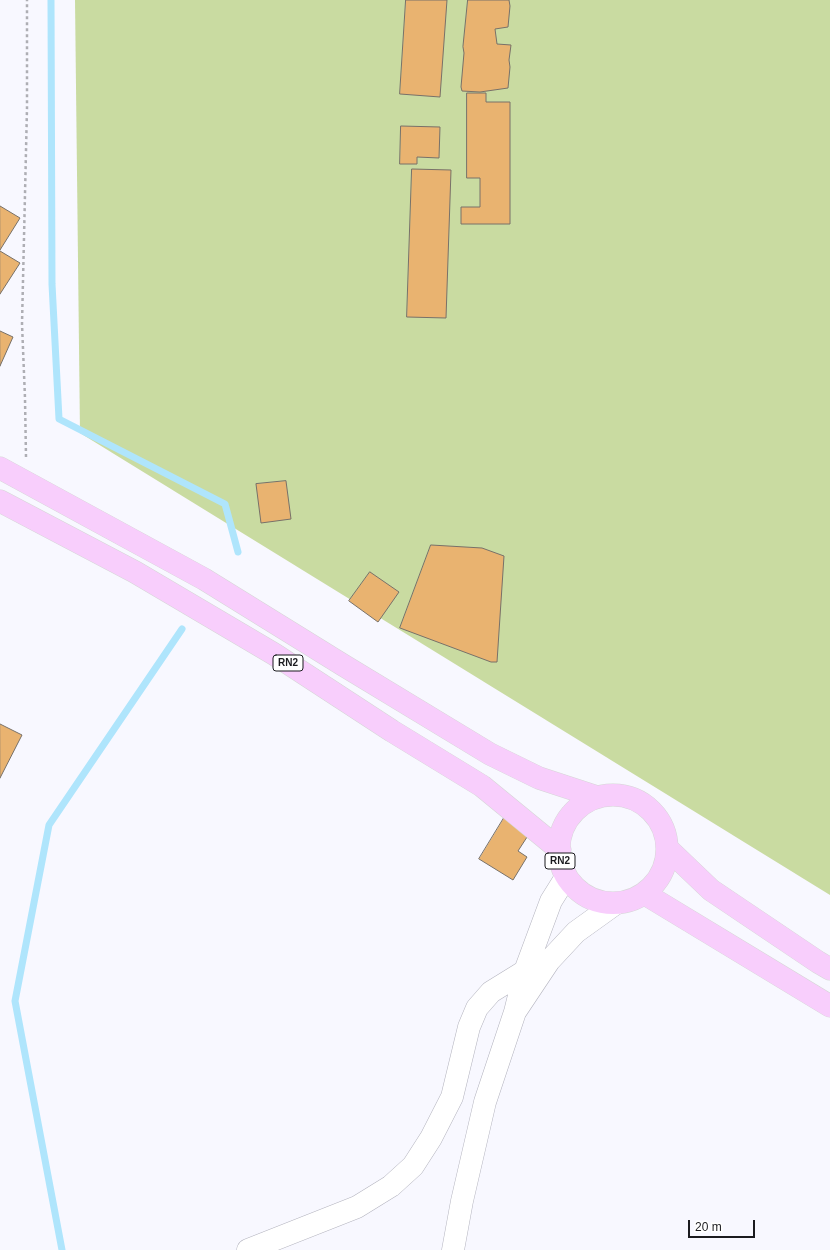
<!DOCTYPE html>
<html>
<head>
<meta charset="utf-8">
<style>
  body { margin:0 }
  #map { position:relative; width:830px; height:1250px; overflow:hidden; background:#f8f8ff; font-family:Helvetica,sans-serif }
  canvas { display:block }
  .scale { position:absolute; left:688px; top:1220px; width:67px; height:18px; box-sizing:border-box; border:2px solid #1b1b1f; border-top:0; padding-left:5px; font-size:12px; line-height:14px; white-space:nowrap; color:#1b1b1f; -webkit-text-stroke:3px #fff; paint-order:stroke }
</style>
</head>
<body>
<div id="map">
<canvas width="830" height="1250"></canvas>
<div class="scale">20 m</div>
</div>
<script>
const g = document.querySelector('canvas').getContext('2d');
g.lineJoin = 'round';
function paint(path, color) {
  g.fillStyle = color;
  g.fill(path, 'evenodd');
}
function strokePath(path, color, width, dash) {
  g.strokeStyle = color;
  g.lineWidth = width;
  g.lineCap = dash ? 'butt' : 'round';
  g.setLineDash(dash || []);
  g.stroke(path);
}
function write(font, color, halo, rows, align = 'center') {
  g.font = font + ' Helvetica,sans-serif';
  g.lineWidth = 4;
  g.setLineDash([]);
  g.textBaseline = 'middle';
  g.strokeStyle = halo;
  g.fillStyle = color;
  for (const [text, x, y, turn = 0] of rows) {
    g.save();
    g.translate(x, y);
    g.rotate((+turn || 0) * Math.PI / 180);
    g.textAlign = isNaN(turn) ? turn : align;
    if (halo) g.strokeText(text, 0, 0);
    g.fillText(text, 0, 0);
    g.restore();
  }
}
const green = new Path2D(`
  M75 0H830V895L80 433Z`);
const stream = new Path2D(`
  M51 0 52 284 59 419 225 504 238 552
  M62 1250 15 1001 49 825 182 629`);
const building = new Path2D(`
  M406 0H447L440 97 400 94Z
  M468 0H509L510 6 508 27 495 29 497 44 511 45 509 60 510 67 508 88 480 92 462 91 461 87 464 53 463 47Z
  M467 93H486V102H510V224H461V207H480V178H467Z
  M401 126 440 127 439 158 417 157V164H400Z
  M412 169 451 170 446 318 407 317Z
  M0 206 20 218 0 250Z
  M0 251 20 263 0 294Z
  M0 331 13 337 0 366Z
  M286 481 291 519 261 523 256 484Z
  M431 545 482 548 504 556 497 662H491L400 628Z
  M370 572 399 592 378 622 349 601Z
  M0 724 22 735 0 778Z
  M504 818 529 834 518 851 527 857 513 880 479 859Z`);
const path = new Path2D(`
  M26 457 25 398 22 324 27 108V0`);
const minor = new Path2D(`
  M566 877 551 901 525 971 515 1012 549 961 576 932 615 904
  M248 1250 357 1207 391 1186 413 1166 431 1138 452 1097 469 1027 477 1008 491 992 525 971
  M453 1250 462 1201 485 1102 515 1012`);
const trunk = new Path2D(`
  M0 468 204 579 343 665 490 754 539 778 597 797
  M0 501 135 572 274 654 392 731 482 786 560 850
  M559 849a54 54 0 1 1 108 0a54 54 0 1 1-108 0Z
  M667 848 711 890 818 962 830 969
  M645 894 830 1006`);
const shields = [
  [288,663,30],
  [560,861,30]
];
const shieldNames = [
  ["RN2",288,663],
  ["RN2",560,861]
];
paint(green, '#c9dba1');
strokePath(stream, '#afe5fc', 7);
paint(building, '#e9b370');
strokePath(building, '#787169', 1);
strokePath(minor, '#b3b3be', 23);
strokePath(trunk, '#d6d6d7', 23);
strokePath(path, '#aeaeb4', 2.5, [3, 3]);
strokePath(minor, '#fff', 22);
strokePath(trunk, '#f8cefc', 22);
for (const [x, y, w] of shields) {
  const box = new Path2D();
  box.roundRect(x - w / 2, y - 8, w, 16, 3);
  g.fillStyle = '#fff';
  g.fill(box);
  strokePath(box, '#1b1b1f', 1);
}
write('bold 10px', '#1b1b1f', null, shieldNames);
</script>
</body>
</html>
